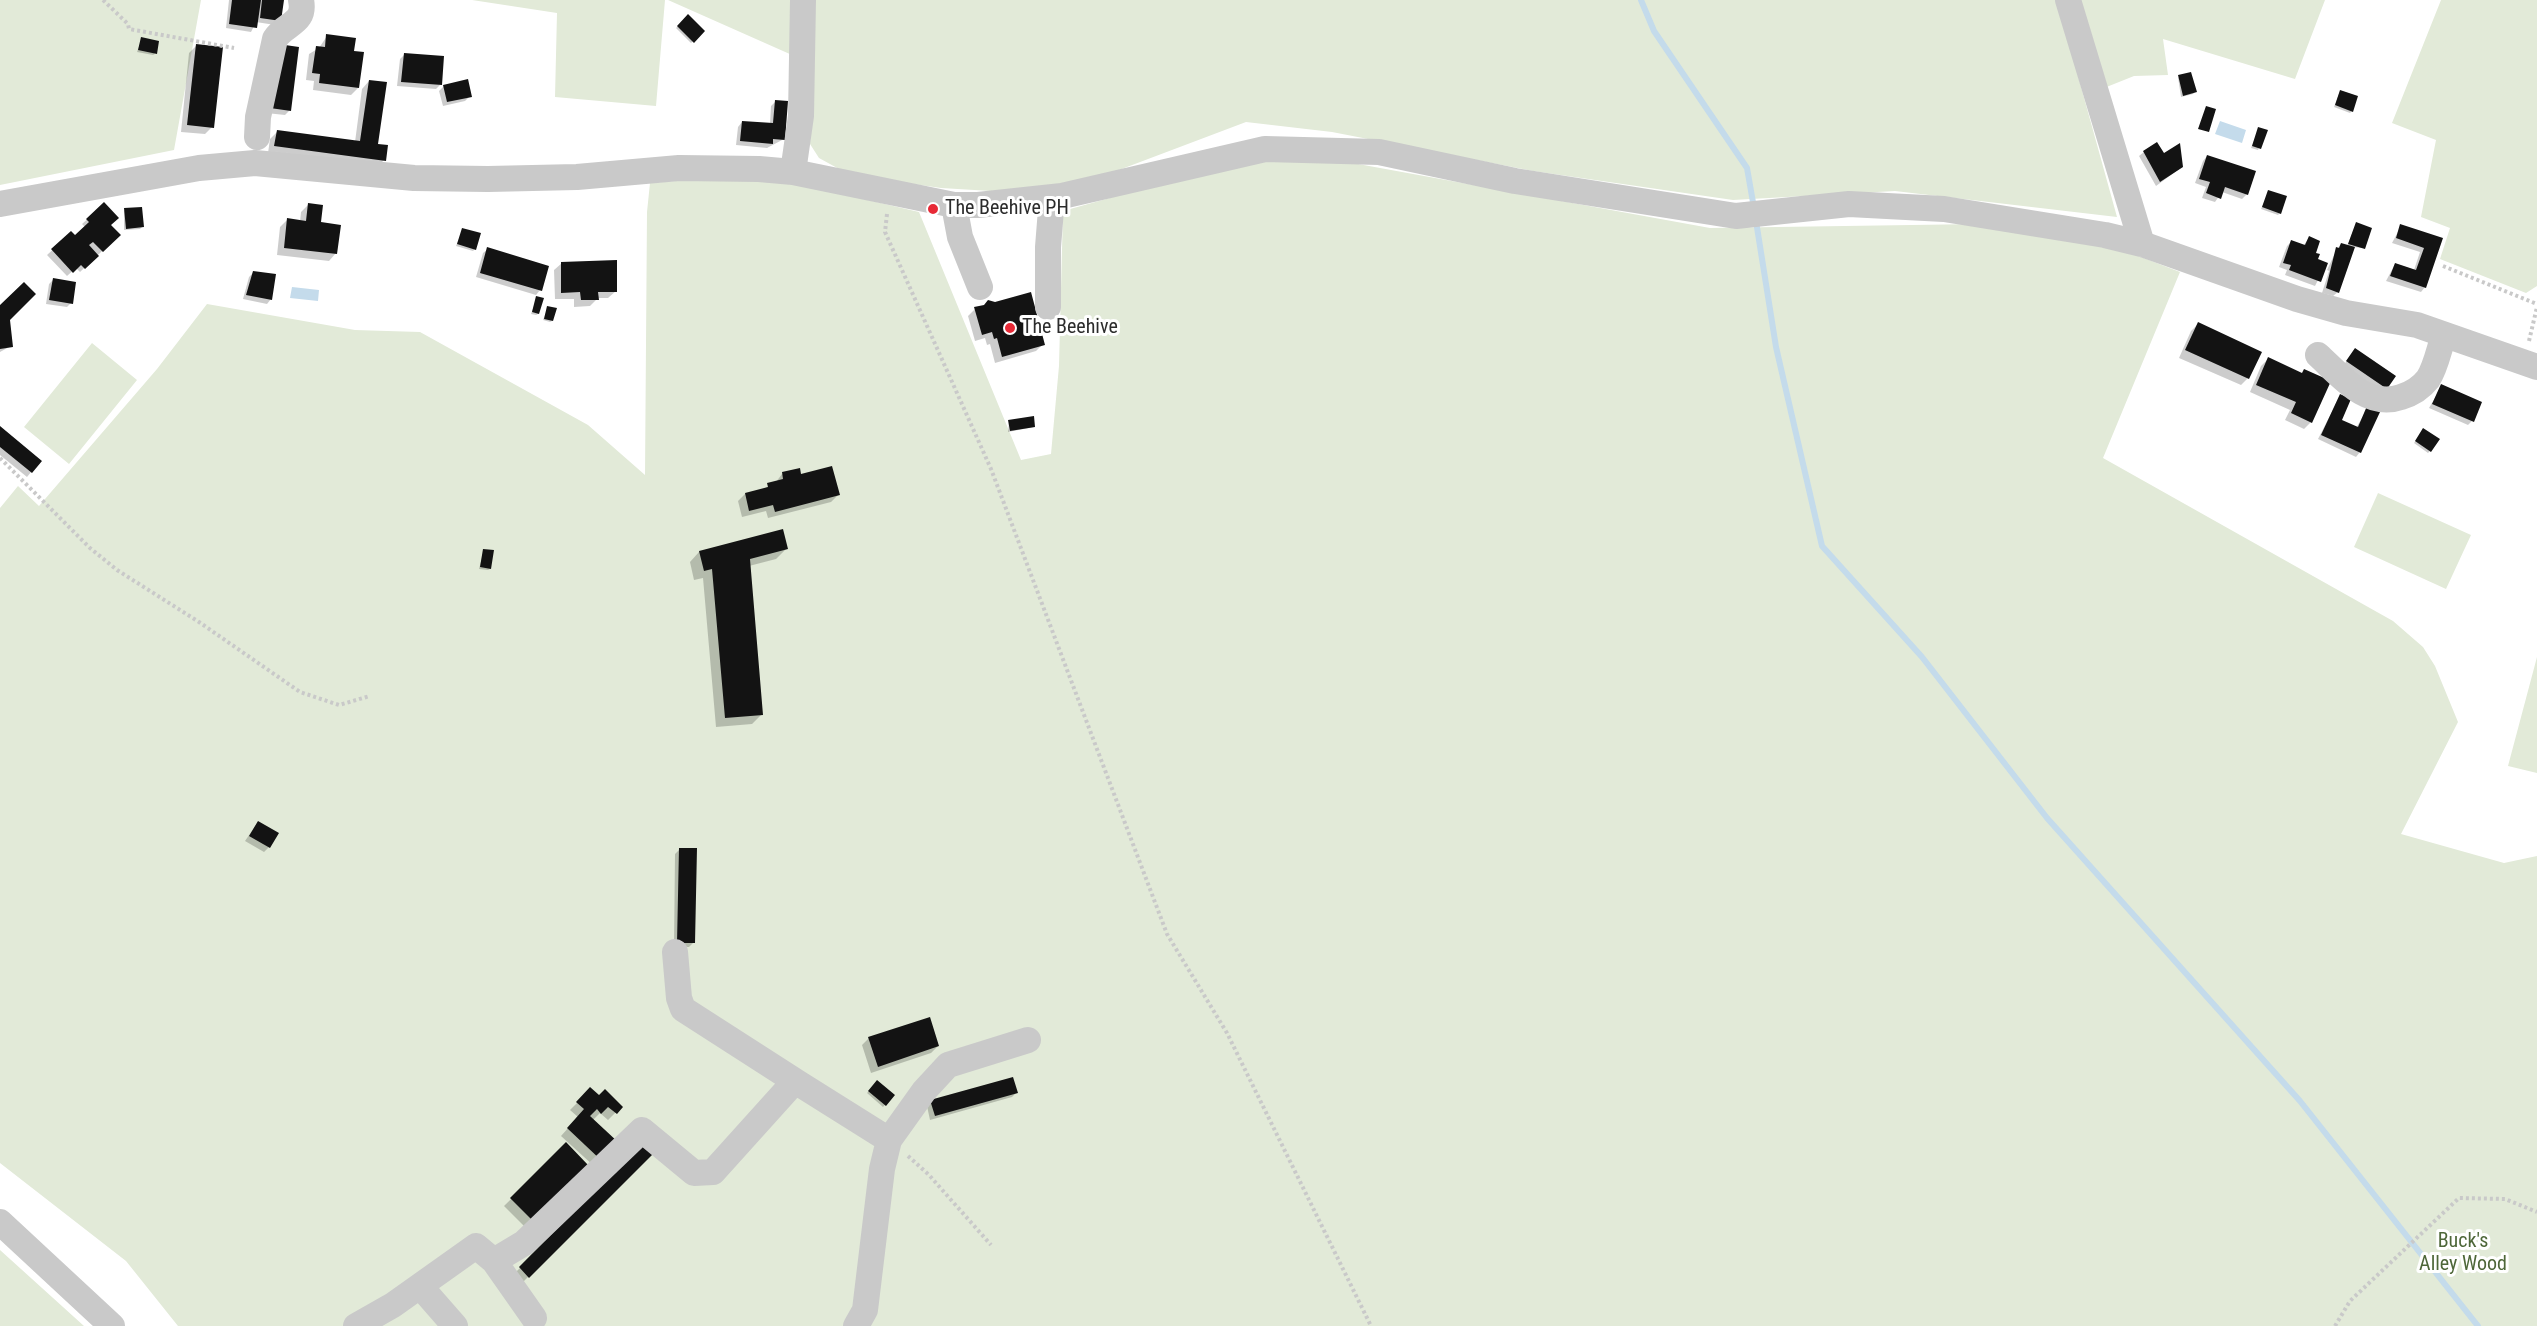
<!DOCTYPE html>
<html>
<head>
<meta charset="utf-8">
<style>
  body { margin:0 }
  canvas { display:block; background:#fff }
</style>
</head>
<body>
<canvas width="2537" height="1326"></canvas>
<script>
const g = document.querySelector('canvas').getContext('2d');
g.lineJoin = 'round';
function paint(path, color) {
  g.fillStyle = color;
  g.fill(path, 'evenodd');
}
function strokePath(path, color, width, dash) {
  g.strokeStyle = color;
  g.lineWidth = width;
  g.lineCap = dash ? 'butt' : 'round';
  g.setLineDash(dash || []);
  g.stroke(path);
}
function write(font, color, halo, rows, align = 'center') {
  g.font = font + ' "Roboto Condensed",sans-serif';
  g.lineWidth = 6;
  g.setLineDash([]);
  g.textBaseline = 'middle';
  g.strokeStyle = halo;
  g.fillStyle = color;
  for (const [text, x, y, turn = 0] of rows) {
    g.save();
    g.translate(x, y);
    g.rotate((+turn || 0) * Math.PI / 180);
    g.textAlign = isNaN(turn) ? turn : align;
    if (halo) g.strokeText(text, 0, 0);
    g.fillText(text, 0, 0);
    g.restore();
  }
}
const green = new Path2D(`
  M0 0H201L174 150 0 185Z
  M472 0H665L656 106 555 97 557 13Z
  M668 0H792V55Z
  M815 0H2057L2117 217 1895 191 1733 200 1533 171 1332 132 1246 122 1074 187 991 191 941 188 850 175 819 158 810 144Z
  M2079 0H2325L2295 79 2163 39 2168 75 2134 76 2104 88Z
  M2441 0H2537V286L2526 293 2440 259 2450 228 2421 217 2436 140 2392 123Z
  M1271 160 1358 164 1710 228 1979 224 2115 247 2180 272 2103 458 2393 621 2423 647 2435 666 2458 722 2401 834 2504 863 2537 856V1326H178L126 1261 0 1163V508L18 486 39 506 157 369 207 304 355 330 420 332 588 425 645 475 647 212 650 183 728 177 782 180 919 212 1021 460 1051 454 1059 366 1063 211 1178 179Z
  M92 343 137 380 69 464 24 427Z
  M2378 493 2471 535 2446 589 2354 547Z
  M2537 657V773L2508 766Z
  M0 1250 84 1326H0Z`);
const water = new Path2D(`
  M2220 121 2246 130 2242 143 2215 134Z
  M292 287 319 290 318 301 290 298Z`);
const shadow = new Path2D(`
  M229 0H283L275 25 256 22 251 32 226 28Z
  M688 16 703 31 691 43 676 28Z
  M327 36 352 52 358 88 351 95 313 90 314 81 306 80 309 54 319 48Z
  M142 39 155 54 153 55 137 52Z
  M196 46 212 127 205 134 181 132 189 53Z
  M274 50 289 111 285 115 266 113Z
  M405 54 440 85 436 89 397 86 400 59Z
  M2178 77 2195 92 2193 94 2181 97Z
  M369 81 376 145 384 160 377 167 268 153 270 139 277 132 355 142 362 89Z
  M444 86 470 96 465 101 443 106 439 91Z
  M2339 94 2352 111 2350 113 2334 107Z
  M776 101 784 139 767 148 736 145 738 127 742 122 770 124 771 106Z
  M2259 128 2266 131 2258 150 2251 148Z
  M2144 152 2164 155 2182 167 2156 186 2139 156Z
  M2207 156 2247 194 2242 199 2222 192 2215 202 2202 198 2206 187 2195 183 2203 161Z
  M2269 192 2280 213 2278 215 2261 209Z
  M104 204 109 225 119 235 80 272 76 268 67 276 47 255 71 233 75 237 85 227 82 224Z
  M308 205 336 253 329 261 277 255 280 227 287 220 300 222 301 212Z
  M124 210 142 227 140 229 124 230Z
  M2356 224 2363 248 2353 247 2338 292 2333 296 2322 293 2329 271 2327 270 2337 249 2341 244 2347 246Z
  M2401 226 2441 239 2425 287 2421 292 2386 281 2395 264 2414 270 2420 252 2392 243Z
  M463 229 475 249 473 251 456 246Z
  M2309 238 2316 260 2326 264 2315 286 2285 275 2287 270 2279 267 2287 246 2292 241 2303 246Z
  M488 249 540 290 536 295 476 277 483 253Z
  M562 263 616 291 608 298H598L590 306 574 307V299H555L554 270Z
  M254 272 271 299 267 304 243 299 249 277Z
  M54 279 71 303 67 307 46 304 49 284Z
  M537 298 538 314 536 315 531 314Z
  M0 307 8 319 11 346 0 352Z
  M548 307 552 321 550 322 543 320Z
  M975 309 1043 344 1036 351 995 363 990 344 987 345 985 338 975 341 968 316Z
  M2198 324 2248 378 2241 385 2179 358 2191 331Z
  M2351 355 2394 377 2382 393 2343 366Z
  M2268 359 2311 422 2304 429 2285 420 2290 410 2250 392 2261 366Z
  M2442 386 2472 421 2468 425 2429 408Z
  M2340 396V421L2356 428 2368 408 2360 452 2356 457 2318 439Z
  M1009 421 1034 427 1008 432Z
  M0 428 40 461 27 477 0 455Z
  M2422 432 2430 451 2428 453 2414 443Z
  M782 474 800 476 838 495 831 502 768 518 766 511 742 517 738 501 745 494 762 490 776 482Z
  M786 549 776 559 749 566 762 714 752 724 716 727 703 578 694 580 690 562 699 552Z
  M484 550 490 569 488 570 479 569Z
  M258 822 269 847 264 852 245 841Z
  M680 849 693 943 689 947H674L675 854Z
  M869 1038 938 1046 931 1053 871 1073 862 1045Z
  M877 1082 893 1096 883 1107 867 1093Z
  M590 1090 599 1097 621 1107 608 1120 600 1113 592 1121 617 1144 595 1167 561 1136 578 1117 570 1110Z
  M1016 1093 1012 1097 930 1120 927 1106 931 1101Z
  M643 1144 652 1153 521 1284 513 1275Z
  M566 1145 586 1165 524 1226 504 1206Z`);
const stream = new Path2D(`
  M1641 0 1654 31 1747 168 1754 208
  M1756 221 1776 347 1822 546 1922 657 2047 818 2300 1101 2478 1326`);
const building = new Path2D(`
  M232 0H261L257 28 229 24Z
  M262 0H284L281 21 260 18Z
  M688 14 705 31 694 43 677 26Z
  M326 34 356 38 354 51 364 52 359 88 319 83 320 74 312 73 316 46 325 47Z
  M141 37 159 41 157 54 138 50Z
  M196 44 223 47 214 128 187 125Z
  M278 44 299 47 291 111 270 108Z
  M404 53 444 56 442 85 401 82Z
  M2191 72 2197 92 2183 96 2178 75Z
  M468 79 472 97 447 102 443 85Z
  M369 80 387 82 378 144 388 145 386 161 274 146 277 130 360 141Z
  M2340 90 2358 96 2353 112 2335 105Z
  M775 100 788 101 785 140 773 139V144L740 141 742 121 773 123Z
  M2206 106 2216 109 2209 132 2198 129Z
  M2258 127 2268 130 2261 149 2252 146Z
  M2157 142 2164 153 2180 143 2183 167 2160 182 2143 151Z
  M2207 155 2256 171 2248 195 2225 187 2221 199 2206 193 2210 182 2199 179Z
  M2268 190 2287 196 2281 214 2262 207Z
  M104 202 119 218 111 225 121 235 103 252 93 242 89 245 99 256 85 269 81 265 73 273 51 249 71 231 75 235 89 222 86 219Z
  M308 203 323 205 321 222 341 225 337 254 284 248 287 218 306 221Z
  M142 207 144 227 126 229 124 208Z
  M2356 222 2372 228 2365 249 2348 244Z
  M2400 224 2443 238 2426 288 2390 276 2395 263 2416 270 2424 248 2396 238Z
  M462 228 481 233 476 250 457 244Z
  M2309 236 2320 241 2316 253 2320 254 2318 259 2328 263 2321 282 2289 270 2291 265 2283 263 2291 240 2305 245Z
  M2341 243 2355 247 2339 293 2326 288 2336 247 2339 248Z
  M487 247 549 266 542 291 480 273Z
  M617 260V292H598L599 300H581L580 292 561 293V262Z
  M253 271 276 274 272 300 246 295Z
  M53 278 76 282 73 304 49 300Z
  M24 282 36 294 10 320 13 347 0 349V305Z
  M1031 292 1045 345 1002 357 997 338 994 339 992 332 982 335 974 307 984 305 988 300 995 302Z
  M536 296 544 298 539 314 532 312Z
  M547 306 557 308 553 321 544 319Z
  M2198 322 2262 352 2249 379 2185 350Z
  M2355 348 2396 376 2387 389 2346 361Z
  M2268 357 2302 373 2304 369 2331 381 2312 423 2291 413 2296 402 2256 385Z
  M2441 384 2482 402 2474 422 2432 404Z
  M2340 394 2351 399 2342 420 2358 427 2367 406 2380 412 2361 453 2321 435Z
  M1034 416 1035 427 1010 431 1008 420Z
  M0 426 42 461 32 473 0 447Z
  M2423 428 2440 439 2431 452 2415 441Z
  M832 466 840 495 775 512 773 505 749 511 745 493 768 487 767 483 783 479 782 472 800 468 801 474Z
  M783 529 788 549 750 559 763 715 725 718 712 569 704 571 699 551Z
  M483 549 494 550 491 569 480 567Z
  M258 821 279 833 270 848 249 836Z
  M679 848H697L695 943H677Z
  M930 1017 939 1046 878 1067 868 1037Z
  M1013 1077 1018 1093 935 1116 930 1100Z
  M877 1080 895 1095 886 1106 868 1091Z
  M590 1087 599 1095 605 1089 623 1107 617 1114 608 1107 601 1114 597 1109 590 1116 619 1143 603 1162 567 1128 584 1109 576 1102Z
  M566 1142 588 1165 532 1220 510 1198Z
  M643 1142 654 1153 529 1278 519 1267Z`);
const path = new Path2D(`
  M103 0 128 24 129 29 234 48
  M887 214 885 232 991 469 1167 934 1227 1033 1371 1326
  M2443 266 2537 304
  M2529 341 2537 307
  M0 458 90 548 117 570 199 622 300 692 339 705 370 696
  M908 1156 929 1175 991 1245
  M2335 1326 2350 1301 2459 1198 2505 1199 2537 1212`);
const minor = new Path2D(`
  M2068 0 2142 244
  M257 137 258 117 275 39C285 23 306 24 301 0
  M793 172 801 116 803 0
  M0 204 199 168 255 163 414 178 488 179 577 177 679 168 759 169 793 172 954 205H978L1062 196 1265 149 1379 152 1515 181 1736 216 1849 204 1944 209 2105 235 2142 244 2297 299 2346 313 2417 325 2537 367
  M954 205 960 237 980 287
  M1048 307V247L1052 197
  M2318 355C2341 376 2367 409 2401 397 2411 394 2421 388 2428 379 2436 367 2439 349 2444 335
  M675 952 679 998 683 1009 795 1081
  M0 1222 112 1326
  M494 1261 534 1318
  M420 1286 455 1326
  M356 1326 393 1305 476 1246 494 1261 524 1243 642 1130 694 1173 713 1172 795 1081 889 1140
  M856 1326 865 1310 882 1169 889 1140 924 1091 948 1065 1028 1040`);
const markers = [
  [933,209,6,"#e72936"],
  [1010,328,6,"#e72936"]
];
const poiNames = [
  ["The Beehive PH",945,209],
  ["The Beehive",1022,328]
];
const parkNames = [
  ["Buck's",2463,1242],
  ["Alley Wood",2463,1265]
];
paint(green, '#e2ead8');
paint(water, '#c4dbeb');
paint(shadow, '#0003');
strokePath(stream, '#c4dbeb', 6);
paint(building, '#131313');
strokePath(path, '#c9c9c9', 4, [3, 3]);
strokePath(minor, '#c9c9c9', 26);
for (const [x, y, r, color] of markers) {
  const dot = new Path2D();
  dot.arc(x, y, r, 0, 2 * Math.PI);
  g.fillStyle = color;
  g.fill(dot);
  strokePath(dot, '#fff', 2);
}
write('20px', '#2c2c2c', '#fff', poiNames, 'left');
write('20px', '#4e6739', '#fff', parkNames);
</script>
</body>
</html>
